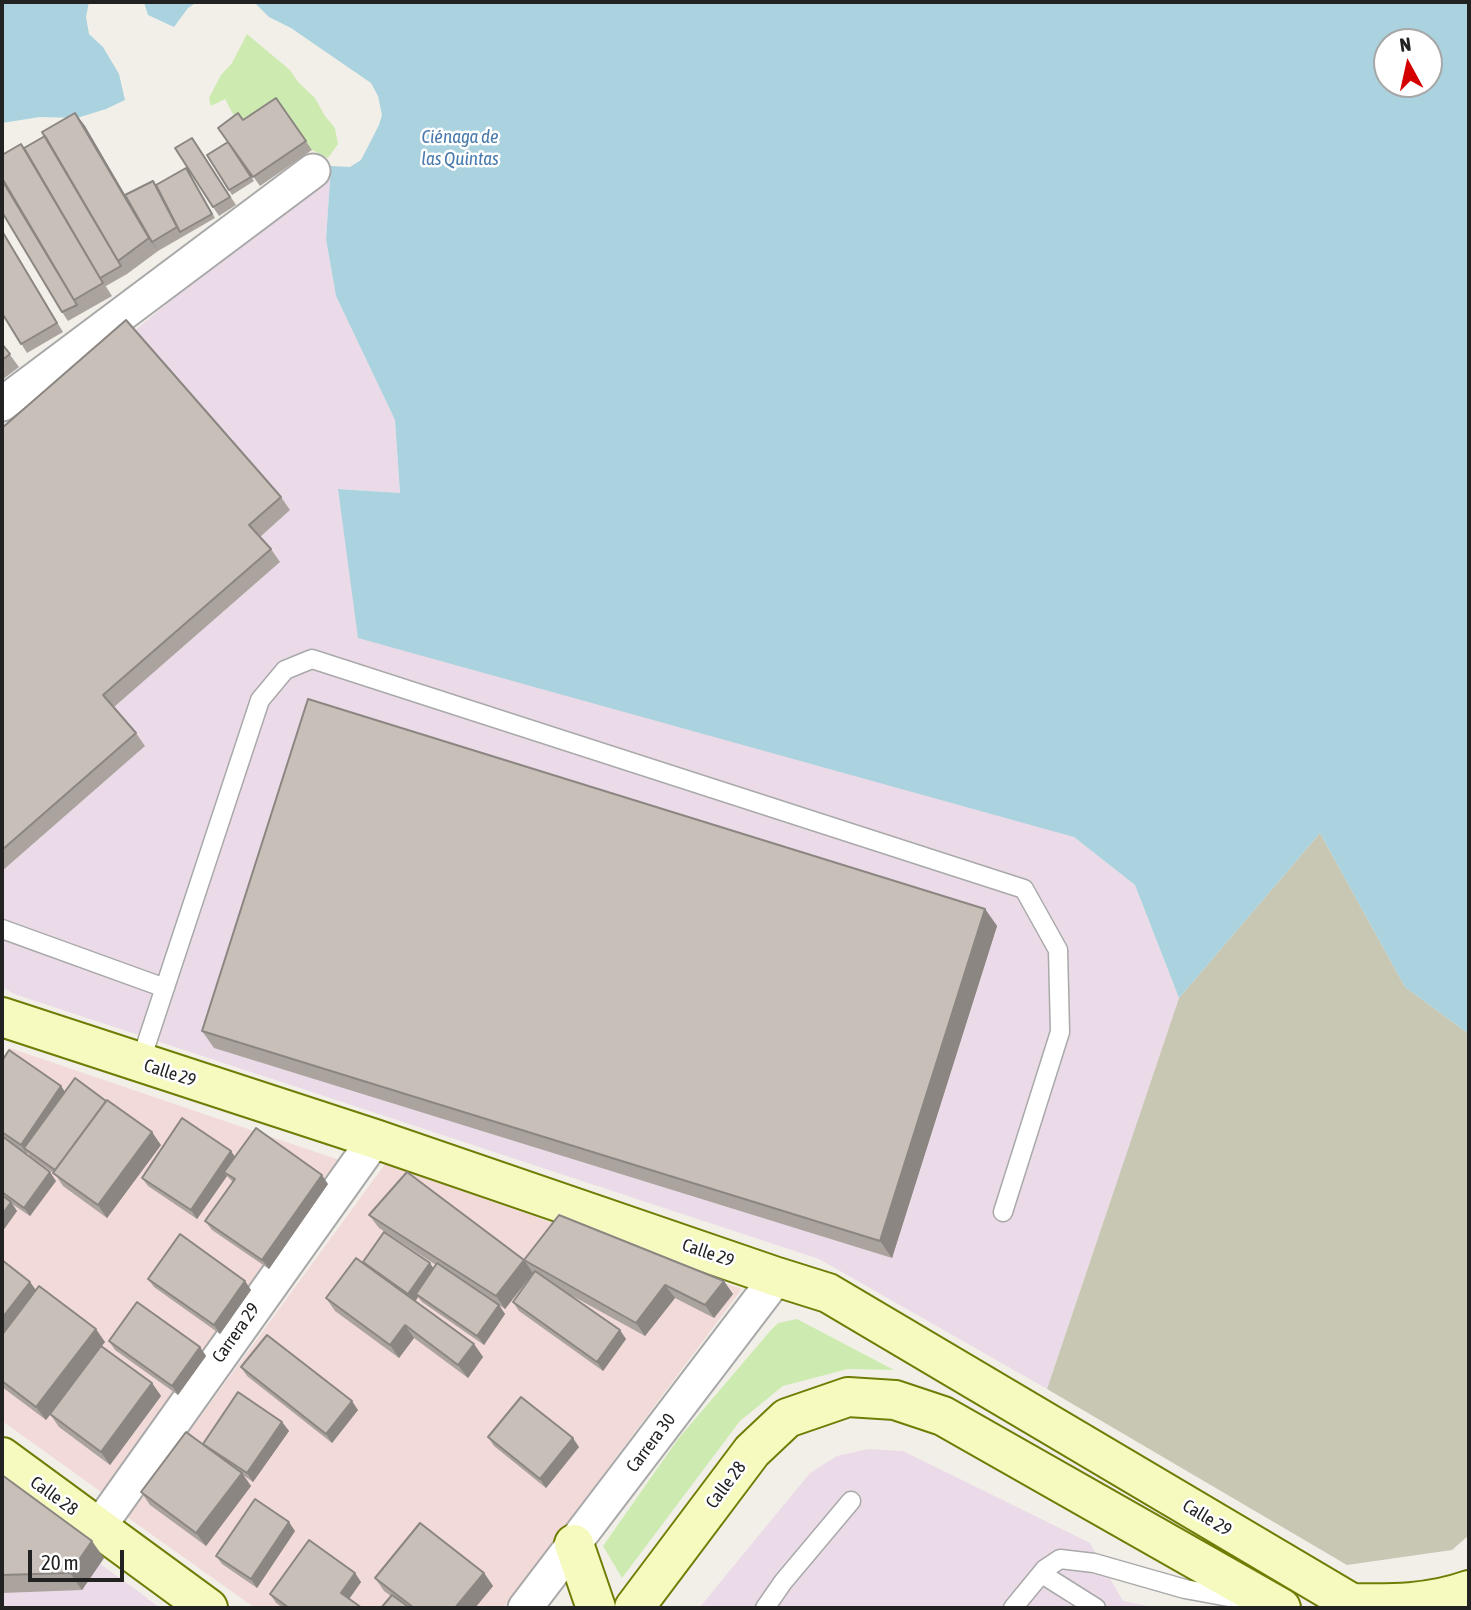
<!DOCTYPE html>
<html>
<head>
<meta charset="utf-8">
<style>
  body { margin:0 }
  #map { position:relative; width:1471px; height:1610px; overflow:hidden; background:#f2efe9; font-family:"Asap Condensed",sans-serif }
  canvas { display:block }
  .frame { position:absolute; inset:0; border:4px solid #222; pointer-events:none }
  .north { position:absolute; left:1373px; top:28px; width:70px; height:70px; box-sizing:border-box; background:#fff; border:2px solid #a7a7a7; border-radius:50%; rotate:352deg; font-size:19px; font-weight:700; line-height:28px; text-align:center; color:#222 }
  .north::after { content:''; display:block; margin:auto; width:24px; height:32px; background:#d40000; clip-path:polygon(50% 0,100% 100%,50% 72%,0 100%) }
  .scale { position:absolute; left:28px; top:1550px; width:96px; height:32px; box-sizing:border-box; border:4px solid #222; border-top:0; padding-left:9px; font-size:21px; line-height:24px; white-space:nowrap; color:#222; -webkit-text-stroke:5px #fff; paint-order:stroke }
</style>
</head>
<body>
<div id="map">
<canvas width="1471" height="1610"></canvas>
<div class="frame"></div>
<div class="north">N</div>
<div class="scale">20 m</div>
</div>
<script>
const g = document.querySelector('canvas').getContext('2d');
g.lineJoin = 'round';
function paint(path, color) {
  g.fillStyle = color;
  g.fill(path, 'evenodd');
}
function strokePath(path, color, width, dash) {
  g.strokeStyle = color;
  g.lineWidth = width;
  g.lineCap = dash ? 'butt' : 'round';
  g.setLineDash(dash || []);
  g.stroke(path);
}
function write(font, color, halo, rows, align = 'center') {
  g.font = font + ' "Asap Condensed",sans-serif';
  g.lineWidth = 5;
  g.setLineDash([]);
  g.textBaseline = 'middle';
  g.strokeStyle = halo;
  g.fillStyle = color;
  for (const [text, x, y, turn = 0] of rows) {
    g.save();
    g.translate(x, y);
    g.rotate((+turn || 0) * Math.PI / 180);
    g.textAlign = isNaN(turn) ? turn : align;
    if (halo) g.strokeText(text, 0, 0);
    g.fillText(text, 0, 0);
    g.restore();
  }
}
const commercial = new Path2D(`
  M10 1048 348 1163 104 1494 2 1421V1059Z
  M385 1164 742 1289 503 1608H255L127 1517Z`);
const industrial = new Path2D(`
  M331 166 326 239 336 296 395 420 400 493 339 489 1074 837 1135 885 1179 998 1047 1389 819 1259 14 994 2 987V442Z
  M868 1449 903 1451 1090 1543 1123 1601 1158 1608H699L810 1473 837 1456Z
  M2 1493 135 1589 160 1608H2Z`);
const construction = new Path2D(`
  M1320 833 1405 987 1469 1034V1535L1452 1550 1347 1565 1047 1389 1179 998Z`);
const grass = new Path2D(`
  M247 34 290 70 299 83 315 98 325 116 335 128 338 144 328 158 312 150 282 107 251 128 235 118 225 99 211 106 209 98 221 75 232 63Z
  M797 1319 894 1370 848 1369 783 1386 740 1421 622 1578 603 1546 678 1439 771 1330 778 1323Z`);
const water = new Path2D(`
  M2 2H89L86 17 89 34 103 47 119 74 125 100 106 109 77 118 40 117 2 123Z
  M144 2H197L188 8 174 27 148 15Z
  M254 2H1469V1034L1405 987 1320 833 1179 998 1135 885 1074 837 358 638 338 489 400 493 395 420 336 296 326 239 331 166 350 167 361 160 379 125 382 115 378 96 371 83 291 28 269 17ZM1429 42V84H1387V42Z`);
const lane = new Path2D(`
  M2 929 165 988
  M140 1063 260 700 285 670 312 659 1024 889 1058 950 1060 1032 1003 1212
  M1042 1574 1096 1608
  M765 1608 783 1582 851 1501
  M1013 1608 1045 1569 1060 1559 1094 1563 1185 1589 1245 1600`);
const street = new Path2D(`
  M2 404 313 171
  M98 1528 375 1139
  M525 1608 777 1277`);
const secondary = new Path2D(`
  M2 1017 375 1139 777 1277 828 1293 1360 1608
  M2 1457 208 1608
  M574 1544 596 1608
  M1350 1603C1391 1604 1430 1604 1469 1590
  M634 1608 752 1451 787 1418 848 1397 895 1400 943 1416 1281 1608`);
const wall = new Path2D(`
  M276 98 312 150 260 186 237 154 254 181 232 195 207 155 228 142 243 120Z
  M75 113 85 126 125 195 153 181 156 185 189 173 215 218 158 251 127 274 106 286 105 285 112 296 68 321 62 312 24 149 45 136Z
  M198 146 236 205 219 216 213 207Z
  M2 230 63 332 27 353 2 313Z
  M2 344 19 367 2 380Z
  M2 428 281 497 290 510 260 537 271 549 280 562 114 707 136 733 145 746 2 871Z
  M985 909 997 926 892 1258 214 1048 202 1031Z
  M2 1061 61 1086 65 1092 161 1145 107 1218 63 1186 55 1174 30 1156 28 1153 27 1154 2 1136Z
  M2 1136 56 1181 30 1216 12 1204 17 1211 2 1232Z
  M231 1151 235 1157 328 1184 269 1269 212 1230 205 1221 233 1182 227 1176 197 1219 148 1186 142 1178Z
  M369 1215 524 1260 733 1294 714 1318 675 1298 645 1336 558 1288 626 1339 603 1371 519 1311 513 1302 532 1274 505 1309 499 1305 505 1314 484 1345 422 1302 418 1297 415 1301 474 1344 483 1357 468 1378 414 1338 399 1358 335 1311 326 1298 364 1263H430L433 1269 436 1265 379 1228Z
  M2 1260 30 1282 36 1290 105 1342 101 1346 152 1383 161 1396 110 1465 59 1427 50 1414 92 1358 46 1420 2 1387Z
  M148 1279 245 1281 251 1290 220 1334 154 1287Z
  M109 1341 200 1347 206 1356 178 1395 115 1350Z
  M241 1367 358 1410 332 1443 247 1376Z
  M282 1422 289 1431 253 1482 243 1475 251 1486 206 1546 150 1505 141 1492 204 1445Z
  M488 1437 579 1447 546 1488 494 1446Z
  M2 1475 104 1558 82 1590 2 1593Z
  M295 1531 257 1588 222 1564 216 1556Z
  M355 1573 361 1582 349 1599 362 1608H283L276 1603 270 1594Z
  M484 1573 493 1586 475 1608H381L391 1596 384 1591 375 1578Z`);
const shadedWall = new Path2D(`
  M75 113 85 126 158 251 149 238Z
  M985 909 997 926 892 1258 880 1241Z
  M61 1086 67 1095 24 1148 27 1154 21 1145Z
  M152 1132 161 1145 107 1218 98 1205Z
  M231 1151 237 1160 224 1172 227 1176 197 1219 191 1210Z
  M50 1172 56 1181 30 1216 24 1208Z
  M322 1175 328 1184 269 1269 262 1260Z
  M11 1202 17 1211 2 1232V1215Z
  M524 1260 533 1273 505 1309 496 1296Z
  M430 1263 436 1272 416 1294 418 1297 415 1302 408 1294Z
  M245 1281 251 1290 220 1334 214 1325Z
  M724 1281 733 1294 714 1318 705 1305Z
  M30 1282 39 1295 2 1343V1318Z
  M665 1285 675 1298 645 1336 636 1323Z
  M499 1305 505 1314 484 1345 477 1336Z
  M405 1325 414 1338 399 1358 390 1345Z
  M96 1329 105 1342 46 1420 36 1407Z
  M620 1330 626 1339 603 1371 597 1362Z
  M474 1344 483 1357 468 1378 458 1365Z
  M200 1347 206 1356 178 1395 172 1386Z
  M152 1383 161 1396 110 1465 101 1452Z
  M352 1401 358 1410 332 1443 326 1434Z
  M282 1422 289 1431 253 1482 247 1473Z
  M573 1438 579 1447 546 1488 540 1479Z
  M242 1473 251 1486 206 1546 196 1533Z
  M289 1522 295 1531 257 1588 251 1579Z
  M92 1541 104 1558 82 1590 70 1573Z
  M355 1573 361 1582 347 1602 341 1593Z
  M484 1573 493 1586 475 1608H455Z`);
const building = new Path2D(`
  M276 98 306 141 253 177 218 128 238 113 243 120Z
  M75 113 149 238 118 261 42 132Z
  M45 136 121 266 100 278 24 148Z
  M192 138 230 197 213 207 175 148Z
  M228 142 251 177 229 190 207 155Z
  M21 144 103 283 74 300 2 178V155Z
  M186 168 212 214 180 232 156 185Z
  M2 180 77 305 62 312 2 212Z
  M153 181 177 227 152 242 125 195Z
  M2 231 57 323 21 344 2 313Z
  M126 320 281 497 249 525 271 549 103 695 136 733 2 850V428Z
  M2 344 10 354 2 360Z
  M308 699 985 909 880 1241 202 1031Z
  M9 1050 61 1086 21 1145 2 1132V1061Z
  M75 1078 106 1101 55 1170 24 1148Z
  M107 1100 152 1132 98 1205 53 1173Z
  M182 1118 231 1151 191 1210 142 1178Z
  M256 1128 322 1175 262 1260 205 1221 235 1179 224 1172Z
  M2 1136 50 1172 24 1208 2 1192Z
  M407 1172 524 1260 496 1296 369 1215Z
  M2 1195 11 1202 2 1215Z
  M559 1215 724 1281 705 1305 665 1285 636 1323 524 1260Z
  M384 1232 430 1263 408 1294 363 1262Z
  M180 1234 245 1281 214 1325 148 1279Z
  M356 1258 474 1344 458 1365 405 1325 390 1345 326 1298Z
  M2 1260 30 1282 2 1318Z
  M437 1263 499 1305 477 1336 416 1294Z
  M535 1271 620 1330 597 1362 513 1302Z
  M39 1286 96 1329 36 1407 2 1381V1335Z
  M137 1302 200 1347 172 1386 109 1341Z
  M267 1335 352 1401 326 1434 241 1367Z
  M101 1346 152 1383 101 1452 50 1414Z
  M238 1392 282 1422 247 1473 203 1444Z
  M521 1397 573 1438 540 1479 488 1437Z
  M186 1432 242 1473 196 1533 141 1492Z
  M2 1475 92 1541 70 1573 2 1575Z
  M255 1499 289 1522 251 1579 216 1556Z
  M420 1523 484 1573 455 1608H414L375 1578Z
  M309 1540 355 1573 341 1593 362 1608H289L270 1594Z
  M392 1595 410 1608H381Z`);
const streetNames = [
  ["Calle 29",170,1073,18],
  ["Calle 29",708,1253,19],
  ["Carrera 29",236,1333,-55],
  ["Carrera 30",651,1443,-53],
  ["Calle 28",726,1485,-53],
  ["Calle 28",54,1496,36],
  ["Calle 29",1207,1518,31]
];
const waterNames = [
  ["Ciénaga de",460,137],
  ["las Quintas",460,159]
];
paint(commercial, '#f2dad9');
paint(industrial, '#ebdbe8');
paint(construction, '#c7c7b4');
paint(grass, '#cdebb0');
paint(water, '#aad3df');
strokePath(lane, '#a9a9a9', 21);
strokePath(street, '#a9a9a9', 37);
strokePath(secondary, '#707d05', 42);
strokePath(lane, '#fff', 18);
strokePath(street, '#fff', 33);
strokePath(secondary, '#f7fabf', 38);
paint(wall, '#aba49e');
paint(shadedWall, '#8b8681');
paint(building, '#c7bfb8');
strokePath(building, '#8b8681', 2);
write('18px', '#222', '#fff', streetNames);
write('italic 19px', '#4a7aab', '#fff', waterNames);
</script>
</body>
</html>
